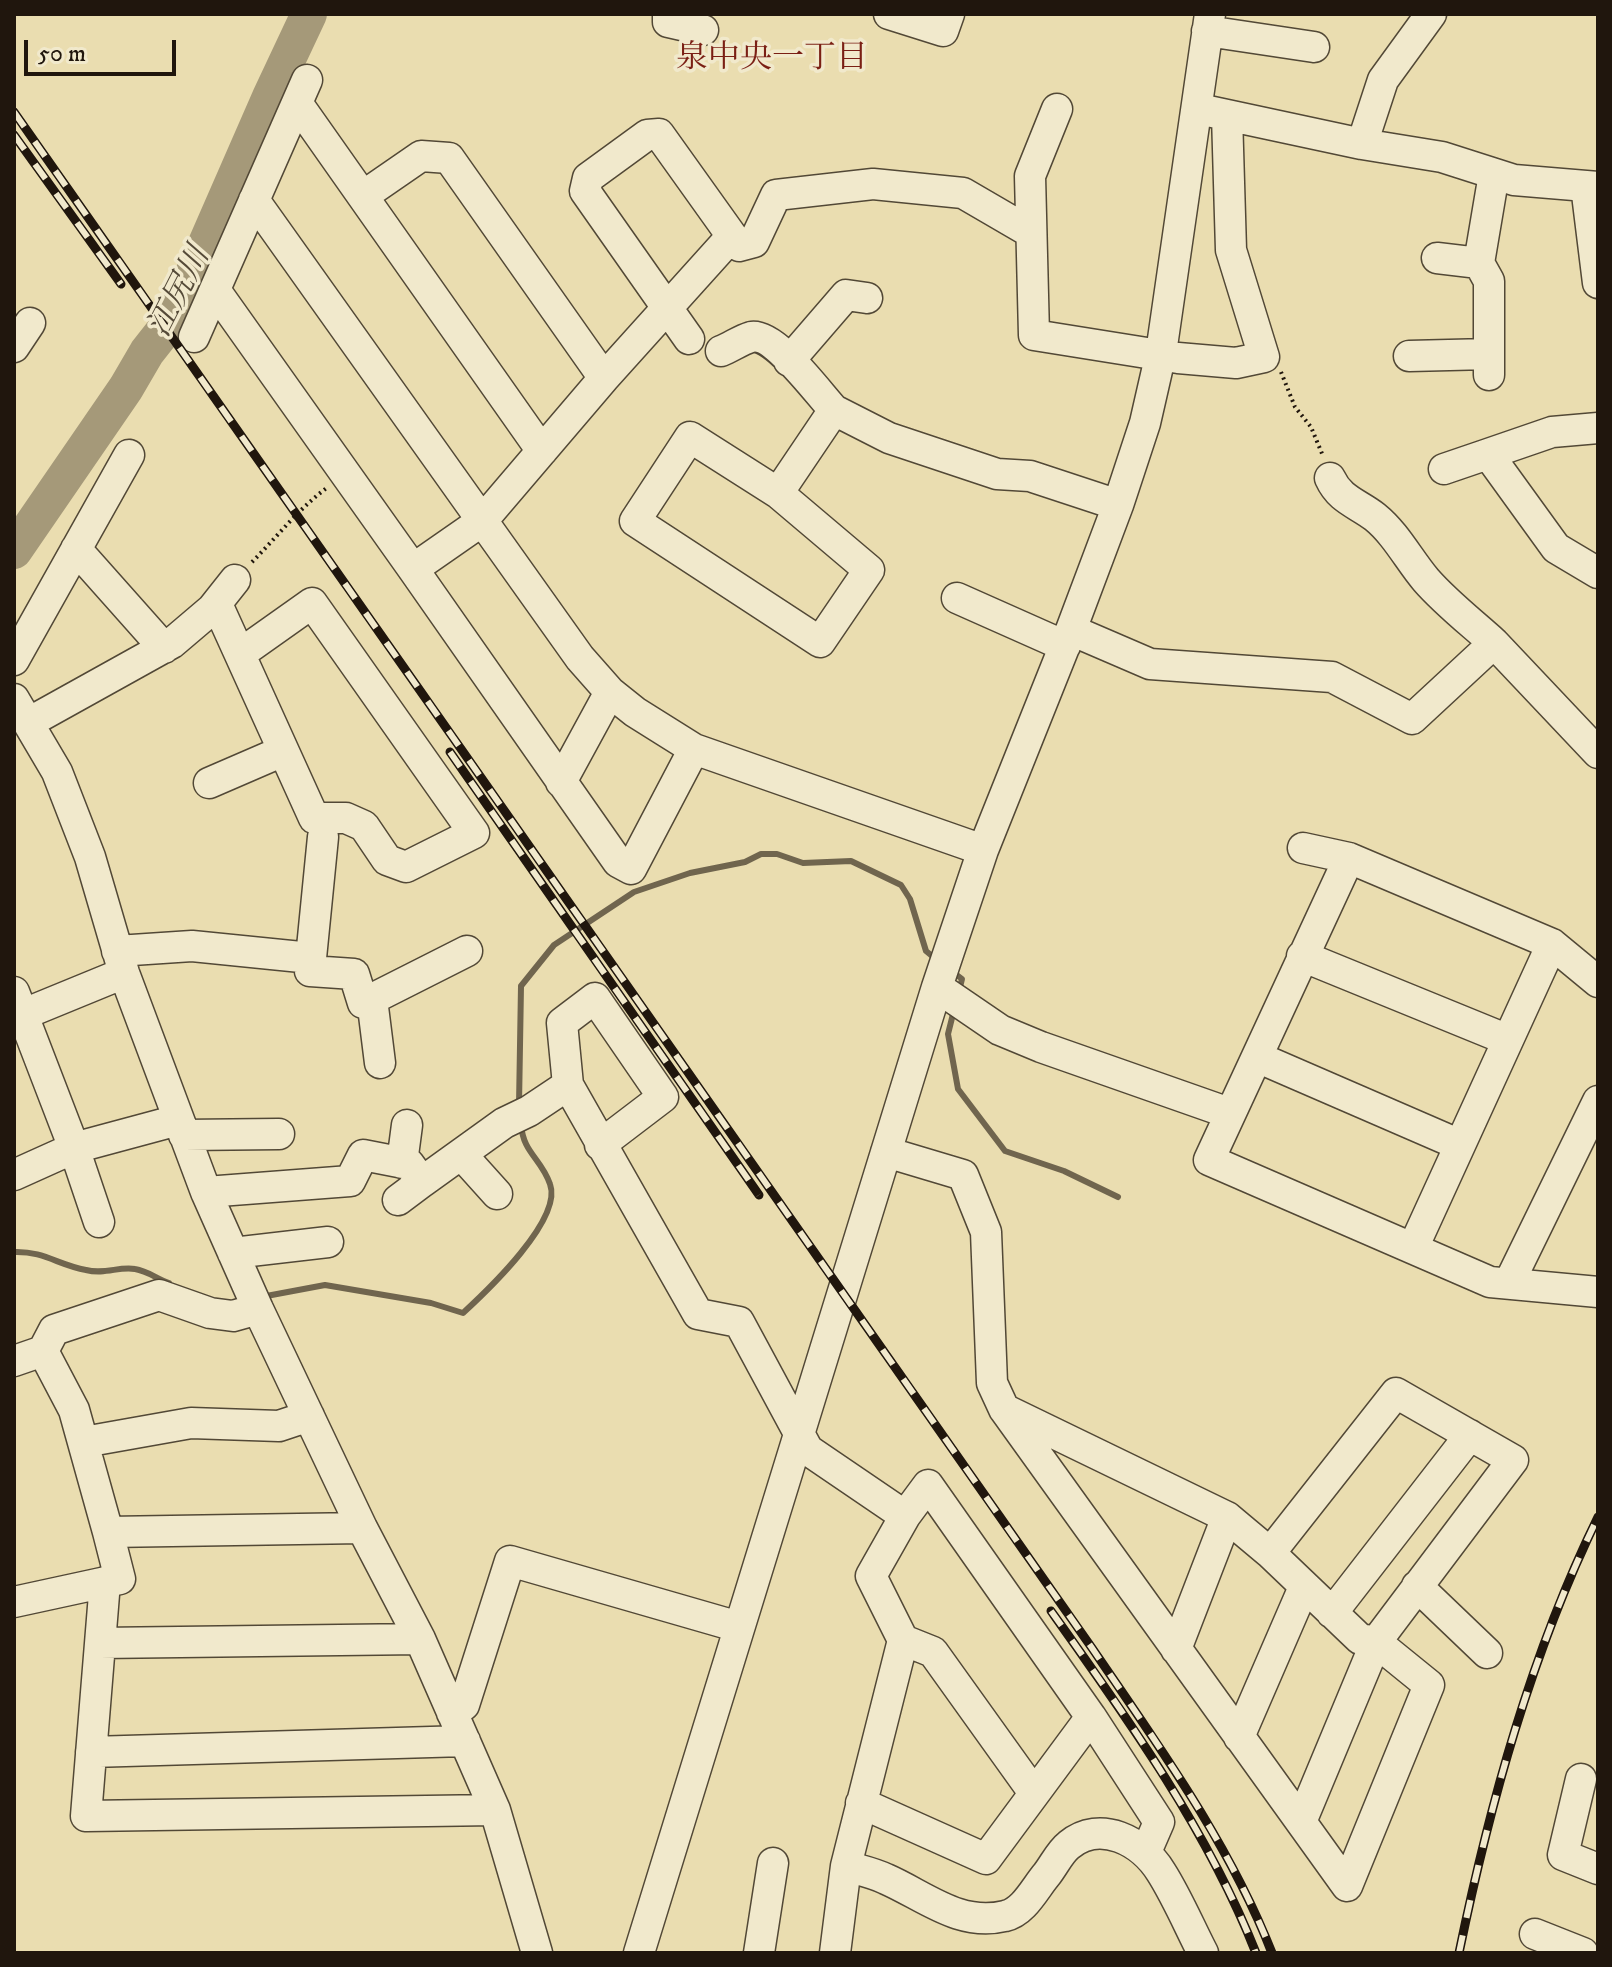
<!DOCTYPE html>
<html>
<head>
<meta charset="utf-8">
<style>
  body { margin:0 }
  #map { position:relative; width:1612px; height:1967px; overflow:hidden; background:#eaddb0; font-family:"IM FELL DW Pica",serif }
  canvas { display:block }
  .frame { position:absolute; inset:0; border:16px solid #20160d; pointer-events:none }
  .scale { position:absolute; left:24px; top:40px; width:152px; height:36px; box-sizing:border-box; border:4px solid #20160d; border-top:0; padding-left:10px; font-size:24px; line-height:28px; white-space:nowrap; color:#20160d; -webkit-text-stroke:6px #f1e9cc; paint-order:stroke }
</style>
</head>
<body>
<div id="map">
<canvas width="1612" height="1967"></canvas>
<div class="frame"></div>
<div class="scale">50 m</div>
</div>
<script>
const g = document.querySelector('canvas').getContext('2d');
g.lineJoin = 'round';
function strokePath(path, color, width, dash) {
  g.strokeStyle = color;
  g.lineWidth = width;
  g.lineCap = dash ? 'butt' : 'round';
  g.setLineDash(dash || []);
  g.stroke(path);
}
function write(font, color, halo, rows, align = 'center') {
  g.font = font + ' "IM FELL DW Pica","Noto Serif JP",serif';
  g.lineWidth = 7;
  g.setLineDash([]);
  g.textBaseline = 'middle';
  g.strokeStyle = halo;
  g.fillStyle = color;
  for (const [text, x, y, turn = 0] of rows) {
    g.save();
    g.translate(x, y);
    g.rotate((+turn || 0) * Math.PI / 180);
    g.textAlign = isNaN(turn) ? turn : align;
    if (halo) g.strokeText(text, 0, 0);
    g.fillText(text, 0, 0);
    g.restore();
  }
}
const stream = new Path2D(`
  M953 972 962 979 959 991
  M954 1010 948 1034 958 1089 1005 1151 1064 1171 1118 1197
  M519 1105 521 986 554 945 634 892 690 873 745 862 761 854H777L803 863 851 861 901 885 910 899 926 951 937 960
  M14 1252C44 1251 58 1265 86 1270 105 1275 119 1266 135 1269 148 1271 157 1279 169 1283
  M261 1297 325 1285 431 1303 463 1313C488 1290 563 1219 550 1184 541 1158 523 1153 521 1124`);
const river = new Path2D(`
  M14 551 126 388 147 352 173 319 270 97 309 14`);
const path = new Path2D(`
  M1281 372 1295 407 1311 427 1323 456
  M252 562C277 537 299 508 328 487`);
const minor = new Path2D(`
  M668 14V22L703 30
  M889 14 943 31 949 14
  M1207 31 1314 47
  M297 103 542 451
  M1057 109 1030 176 1034 335 1178 358 1236 363 1264 357 1231 250 1227 115
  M1208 111 1362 144 1442 157 1514 180 1598 187
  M1362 144 1383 80 1431 14
  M1586 186 1598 283
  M363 196 421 156 449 158 604 378
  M254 200 580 658 610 692 635 712 694 749 983 850
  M1437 258 1479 263
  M215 290 413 569 618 862 631 869 694 749
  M194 337 307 80
  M689 339 585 191 588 178 647 135 659 134 739 246 754 242 776 195 873 184 963 193 1030 232
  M14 347 30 323
  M721 351C731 347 741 340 751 337 774 332 818 393 834 410
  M1409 356 1489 354
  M789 361 846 295 867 298
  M1489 375V281L1479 263 1494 174
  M1598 428 1552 432 1488 454 1556 548 1598 573
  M690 437 778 493 869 570 820 642 635 521Z
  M1444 469 1488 454
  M1330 478C1340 500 1357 503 1375 517 1396 534 1409 560 1426 580 1446 603 1472 623 1494 643
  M778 493 834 410 889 438 997 474 1030 476 1118 505
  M76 549 164 648
  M413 569 482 521 604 378 731 237
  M957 598 1065 646
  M217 604 314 818H346L364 826 387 860 406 867 474 833 312 603 240 654
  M1071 630 1150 664 1332 677 1412 719 1494 643 1598 753
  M14 660 129 455
  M14 699 57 772 90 857 124 973 206 1192 258 1309 362 1528 420 1639 495 1810 537 1953
  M28 723 172 643 212 609 235 580
  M561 782 610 692
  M209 783 283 751
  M1303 848 1349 858 1552 944 1598 982
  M1349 858 1209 1160 1490 1282 1598 1292
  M117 951 192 946 311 958 310 971 354 974 363 1003 372 999 380 1063
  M1302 956 1508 1040
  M311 958 323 837
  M937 987 1000 1030 1041 1047 1229 1113
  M14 992 74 1148 99 1222
  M372 999 467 951
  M24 1014 124 973
  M1257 1057 1460 1145
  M568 1085 562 1023 595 998 663 1097 600 1145
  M184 1135 279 1134
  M886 1152 963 1175 986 1232 992 1383 1004 1409 1347 1886 1429 1685 1376 1642 1360 1639 1270 1553 1227 1517 1004 1409
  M461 1154 497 1194
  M402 1163 407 1125
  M14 1175 74 1148 178 1120
  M206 1192 350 1181 363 1155 409 1164 422 1182 504 1123 529 1111 568 1085 698 1314 739 1322 808 1450 905 1516
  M398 1200 422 1182
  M1413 1248 1552 944
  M233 1253 328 1242
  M1509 1283 1598 1101
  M14 1361 43 1351
  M84 1442 191 1423 279 1426 309 1416
  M108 1532 74 1410 43 1351 54 1330 159 1295 210 1313 233 1316 258 1309
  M1270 1553 1396 1393 1513 1460 1376 1642 1301 1822
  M105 1582 86 1816 495 1810
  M1417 1586 1487 1653
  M14 1602 120 1579 108 1532 362 1528
  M1332 1613 1470 1435
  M903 1640 933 1652 1034 1793
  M100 1643 420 1639
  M1176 1649 1227 1517
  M452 1713 464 1705 510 1561 739 1627
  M1091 1717 1159 1822 1146 1852
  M1239 1737 1304 1587
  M91 1752 465 1741
  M1581 1779 1563 1855 1598 1869
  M861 1803 986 1859 1091 1717 928 1485 905 1516 871 1576 903 1640 846 1866C859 1870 874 1873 886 1879 925 1896 959 1927 1005 1916 1024 1912 1035 1888 1047 1874 1054 1865 1060 1852 1069 1845 1100 1819 1142 1841 1161 1872 1177 1897 1189 1926 1203 1953
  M1535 1934 1583 1953
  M639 1953 937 987 983 850 1071 630 1118 505 1145 423 1161 353 1210 14
  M759 1953 773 1863
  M835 1953 846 1866`);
const rail = new Path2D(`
  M14 112 1092 1648C1158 1745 1229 1843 1272 1953
  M14 135 121 284
  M450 752 759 1195
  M1051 1611C1128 1719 1207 1829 1256 1953
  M1459 1953C1490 1803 1531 1654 1598 1517`);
const neighbourhoodNames = [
  ["泉中央一丁目",772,60]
];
const waterNames = [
  ["江尻川",181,293,-63]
];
strokePath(stream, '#70654e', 6);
strokePath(river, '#a59979', 36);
strokePath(minor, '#524836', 33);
strokePath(path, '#20160d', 4, [2, 4]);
strokePath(minor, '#f1e9cc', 30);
strokePath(rail, '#20160d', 9);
strokePath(rail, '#f1e9cc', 6, [18]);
write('32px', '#7a1f14', '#f1e9cc', neighbourhoodNames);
write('italic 32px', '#554a38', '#f1e9cc', waterNames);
</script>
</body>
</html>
